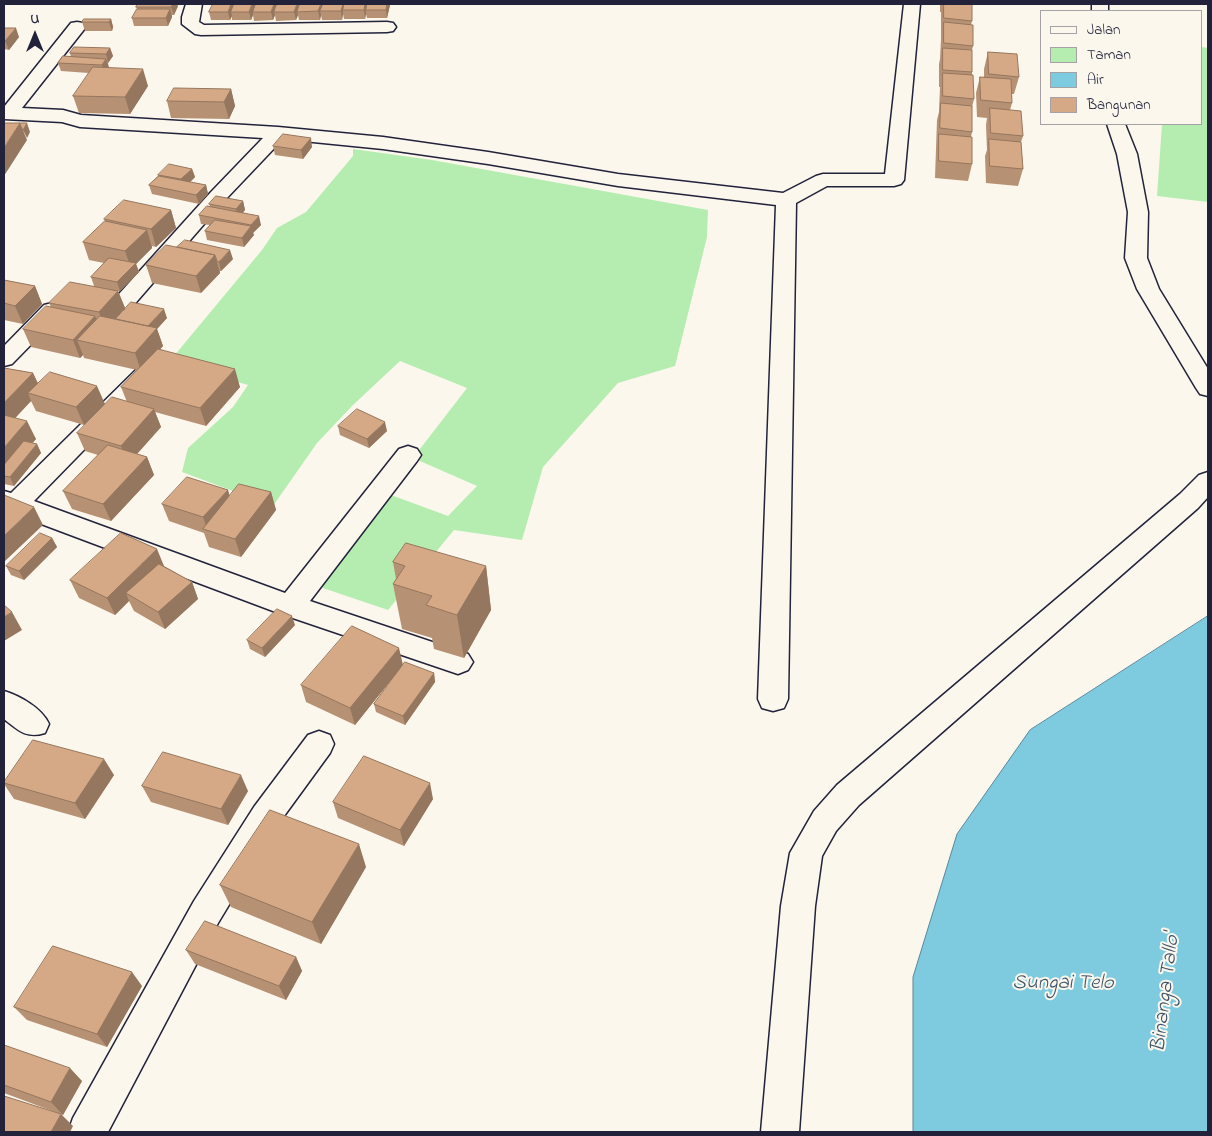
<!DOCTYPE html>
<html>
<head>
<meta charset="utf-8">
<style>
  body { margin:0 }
  #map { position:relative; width:1212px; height:1136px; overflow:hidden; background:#fbf7ec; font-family:"Indie Flower",sans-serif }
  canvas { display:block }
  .frame { position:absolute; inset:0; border:5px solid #22223b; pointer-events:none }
  .legend { position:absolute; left:1040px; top:10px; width:162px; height:115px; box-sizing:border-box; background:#fbf7ec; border:1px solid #a4a2a5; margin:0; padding:6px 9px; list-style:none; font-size:15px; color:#22223b }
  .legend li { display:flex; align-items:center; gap:10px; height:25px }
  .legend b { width:25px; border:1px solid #a4a2a5 }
  .north { position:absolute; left:10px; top:10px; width:50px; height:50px; -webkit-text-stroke:4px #fbf7ec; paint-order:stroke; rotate:0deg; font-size:14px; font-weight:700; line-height:20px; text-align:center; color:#22223b }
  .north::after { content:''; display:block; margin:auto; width:18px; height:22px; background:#22223b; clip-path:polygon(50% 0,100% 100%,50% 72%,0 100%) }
</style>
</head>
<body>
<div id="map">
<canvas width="1212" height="1136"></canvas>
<div class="frame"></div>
<ul class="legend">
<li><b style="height:6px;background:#fbf7ec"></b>Jalan</li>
<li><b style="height:14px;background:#b5edb0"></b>Taman</li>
<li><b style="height:14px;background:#7ecade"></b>Air</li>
<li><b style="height:14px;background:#d5a986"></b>Bangunan</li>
</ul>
<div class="north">U</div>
</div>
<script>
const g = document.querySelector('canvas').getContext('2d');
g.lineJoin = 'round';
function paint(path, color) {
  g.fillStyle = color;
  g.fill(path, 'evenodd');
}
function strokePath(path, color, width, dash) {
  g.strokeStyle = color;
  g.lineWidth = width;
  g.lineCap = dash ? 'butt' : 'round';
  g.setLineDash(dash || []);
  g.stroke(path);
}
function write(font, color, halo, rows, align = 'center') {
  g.font = font + ' "Indie Flower",sans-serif';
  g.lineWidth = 4;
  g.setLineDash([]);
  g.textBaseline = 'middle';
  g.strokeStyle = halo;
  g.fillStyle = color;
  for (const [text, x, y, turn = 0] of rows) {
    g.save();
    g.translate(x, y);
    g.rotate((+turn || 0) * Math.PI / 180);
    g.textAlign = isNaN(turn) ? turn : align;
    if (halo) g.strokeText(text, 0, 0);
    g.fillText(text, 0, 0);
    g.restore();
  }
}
const green = new Path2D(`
  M1201 47 1208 48V202L1157 196 1162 124H1201Z
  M353 149 432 160 708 210 707 237 675 366 618 383 543 467 522 540 454 530 388 610 314 585 391 495 448 516 477 486 413 458 467 388 400 361 352 406 317 443 273 506 182 472 188 448 233 407 248 385 169 362 262 250 277 228 306 212 353 156Z`);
const water = new Path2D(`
  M1208 616V1132H913V977L957 834 1030 730Z`);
const minor = new Path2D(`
  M186 4H202L199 22 204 25 387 22 393 23 396 27 393 31 387 32 201 35 195 34 182 24V17Z
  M904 4H920L904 180 901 184 894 186H827L796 203 788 699 784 708 773 711 762 708 758 699 776 205 618 186 488 164 383 149 283 139 225 200 132 307 124 309 77 300 74 295 77 290 85 288 119 294 211 192 263 138 80 127 62 122 4 119V107L71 23 77 22 83 23 86 27 22 108 63 110 81 115 278 127 383 137 488 152 618 174 783 193 816 176 823 174H885Z
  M1092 4H1108V11H1092Z
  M1107 124H1125L1137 154 1148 212 1147 258 1159 289 1208 369V396L1200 394 1196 388 1137 289 1125 258 1128 212 1117 154Z
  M52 303 60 305 63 310 60 315 12 364 4 366V346L44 305Z
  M151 360 159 363 163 368 159 373 34 501 285 593 399 449 408 446 417 449 421 455 417 461 310 601 468 654 473 662 468 670 458 674 281 614 4 510V491L11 493 143 363Z
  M1208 472V497L1198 508 859 805 836 831 822 856 815 906 799 1132H761L781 906 790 853 814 811 837 785 1180 494 1199 475Z
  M4 691C20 696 42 708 49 724L45 733C26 739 18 730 4 719Z
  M319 731 330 735 334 744 330 753 276 827 218 923 108 1132H68L73 1118 194 901 254 807 308 735Z`);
const wall = new Path2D(`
  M940 4H972V21L971 25 973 46 972 50V75L974 99 972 107V132L971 137 972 164 968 181 935 178 937 120 939 112 940 87H939V64L940 59 941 39V12H940Z
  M390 5 387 18H367L366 14 365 19H344L343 14 342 20H322L321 15 320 20H299L298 15 296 20 276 21 275 15 273 20 254 21 253 15 251 20H232V16L230 20H211L209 12Z
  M178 6 174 15H172V17L168 26H134L132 18 137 9 136 7Z
  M111 19 113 27 112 31H85L82 22Z
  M4 28 19 37 9 50 4 49Z
  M110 48 113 56 108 63 109 68 148 86 130 114 79 113 73 96 89 73 61 71 58 63 71 57 70 53Z
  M988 52 1019 77 1014 94H1012V103L1010 110 1023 136 1021 142 1023 169 1018 186 986 183 985 156 987 150 986 125 987 118 977 117 976 93 980 77H984V69Z
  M231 89 235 106 229 119 171 118 167 101Z
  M273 146 312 147 303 159 275 155Z
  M192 169 195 177 190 182 206 185 208 194 199 204 152 194 149 185 158 176V175Z
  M243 201 245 210 243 212 261 225 253 233 254 235 244 247 207 240 205 231 210 225 201 224 199 215 210 206 209 204Z
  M171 210 176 228 156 247 152 246V248L136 264 139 272 120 291H118L125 308 115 319 167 318 157 329 163 346 160 349 240 387 206 426 155 412 161 427 137 454 147 457 154 475 111 521 72 509 63 491 98 455 85 451 77 433 127 402 121 387 137 370 84 358 83 355 80 358 31 347 23 329 51 307 49 303 94 286 91 277 104 263 89 260 83 242 105 221 104 219Z
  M233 259 221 271H220V273L201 293 152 283 146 265Z
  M4 280 35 286 42 304 23 324 4 320Z
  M4 368 33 373 38 383 105 404 84 425 36 411 31 401 15 418 36 439 32 443 37 444 41 453 14 486 4 484Z
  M338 426 387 431 369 448 340 435Z
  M228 490 229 496 271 492 276 510 241 557 209 547 204 533 169 521 162 504Z
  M52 538 57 547 24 580 11 575 6 566Z
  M393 562 486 566 491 610 464 658 434 649 432 638 402 629 393 584 396 579Z
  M164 566 192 582 198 599 165 629 134 611 129 601 115 615 79 598 70 580Z
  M295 625 265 657 250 649 247 640Z
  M403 665 434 673 435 682 405 725 376 712 374 704 399 670 355 725 306 702 301 685Z
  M114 775 85 819 14 799 4 784V782Z
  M142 786 248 791 228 825 151 802Z
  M433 799 404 846 338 818 333 802Z
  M366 867 321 944 231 907 220 885Z
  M186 950 296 957 302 971 286 1000 195 964Z
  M142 986 107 1047 27 1020 14 1007Z
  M4 1045 82 1081 63 1115 4 1093Z`);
const shadedWall = new Path2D(`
  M173 4H177L178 6 174 15 171 7Z
  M231 4H235L231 12 232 16 230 20 228 12Z
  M252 4H256L253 12V15L251 20 249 12Z
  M274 4H278L274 12 275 15 273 20 271 12Z
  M297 4H300L297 12 298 15 296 20 294 12Z
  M321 4H324L320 11 321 15 320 20 318 11Z
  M343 4H346L343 10V14L342 20 341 11Z
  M365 4H368L366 10V14L365 19 364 10Z
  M387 4H390V5L387 18 386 10Z
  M170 9 172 17 168 26 166 18Z
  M111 19 113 27 112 31 109 22Z
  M16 28 19 37 9 50 5 41Z
  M110 48 113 56 108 63 106 54Z
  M106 59 109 68 104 74 102 65Z
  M143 69 148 86 130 114 125 97Z
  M231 89 235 106 229 119 224 102Z
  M20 123 27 140 4 176V148Z
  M27 123 30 132 27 138 23 130Z
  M311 138 312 147 303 159 301 150Z
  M192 169 195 177 184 188 181 179Z
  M206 185 208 194 199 204 196 195Z
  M243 201 245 210 238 218 236 209Z
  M171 210 176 228 156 247 151 229Z
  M259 216 261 225 253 233 254 235 244 247 242 238 251 227V225Z
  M147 230 152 248 136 264 139 272 120 291 117 282 131 268 125 251Z
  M230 250 233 259 221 271 219 262Z
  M215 255 220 273 201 293 196 276Z
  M35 286 42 304 23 324 15 306Z
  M118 291 125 308 106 330 99 312Z
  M164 309 167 318 157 329 163 346 141 371 135 353 147 327Z
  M95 316 101 333 77 340 83 355 80 358 73 340Z
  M235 369 240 387 206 426 200 408Z
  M33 373 41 391 28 393 31 401 5 429 4 427V403Z
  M97 386 105 404 84 425 76 407Z
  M154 409 161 427 128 464 121 446Z
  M27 421 36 439 5 476H4V448Z
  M385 422 387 431 369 448 367 439Z
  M37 444 41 453 14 486 10 477Z
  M147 457 154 475 111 521 103 504Z
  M228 490 233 508 208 531 203 517Z
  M271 492 276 510 241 557 235 539Z
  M34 507 43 525 4 562V536Z
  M52 538 57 547 24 580 19 571Z
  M157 549 164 566 133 597 126 593 129 601 115 615 107 598Z
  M486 566 491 610 464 658 457 615Z
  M192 582 198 599 165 629 158 612Z
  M12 612 22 630 4 641V617Z
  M292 616 295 625 265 657 262 648Z
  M399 648 403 665 355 725 350 708Z
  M434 673 435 682 405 725 403 716Z
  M104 759 114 775 85 819 75 803Z
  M241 775 248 791 228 825 221 809Z
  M430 783 433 799 404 846 400 830Z
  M359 844 366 867 321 944 312 922Z
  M296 957 302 971 286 1000 279 986Z
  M132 972 142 986 107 1047 97 1034Z
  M70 1068 82 1081 63 1115 51 1102Z
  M61 1114 73 1126 70 1132H51Z`);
const building = new Path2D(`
  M138 4H173L171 7H136Z
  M213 4H231L228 12H209Z
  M234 4H252L249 12H231Z
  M256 4H274L271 12H253Z
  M277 4H297L294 12H274Z
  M300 4H321L318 11 297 12Z
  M323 4H343L341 11H320Z
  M344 4H365L364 10H343Z
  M367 4H387L386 10H366Z
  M944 4H972V21L944 18Z
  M137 9H170L166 18H132Z
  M84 19H111L109 22H82Z
  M944 22 973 25V46L944 43Z
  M4 28H16L5 41H4Z
  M74 47 110 48 106 54 70 53Z
  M943 48 972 50V72L943 70Z
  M988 52 1017 54 1019 77 989 74Z
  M63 56 106 59 102 65 58 63Z
  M93 67 143 69 125 97 73 96Z
  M943 73 973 75 974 99 943 96Z
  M980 77 1011 79 1012 103 981 100Z
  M174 88 231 89 224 102 167 101Z
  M941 103 972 106V132L940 128Z
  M990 108 1021 111 1023 136 991 133Z
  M4 123H20L4 148Z
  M20 123H27L23 130Z
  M283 134 311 138 301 150 273 146Z
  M939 134 972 137V164L939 161Z
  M989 139 1021 142 1023 169 990 166Z
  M169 164 192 169 181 179 158 175Z
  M159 176 206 185 196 195 149 185Z
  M216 196 243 201 236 209 209 204Z
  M124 200 171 210 151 229 104 219Z
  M207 206 259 216 251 225 199 215Z
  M215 220 251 226 242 238 205 231Z
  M105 221 147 230 125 251 83 242Z
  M185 240 230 250 219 262 217 261 215 255 177 247Z
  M166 245 215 255 196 276 146 265Z
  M109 258 136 263 117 282 91 277Z
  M4 280 35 286 15 306 4 303Z
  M70 282 118 291 99 312 49 303Z
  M131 302 164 309 148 326 116 319Z
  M46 306 95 316 73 340 23 329Z
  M100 316 157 328 135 353 77 340Z
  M158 349 235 369 200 408 121 387Z
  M4 368 33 373 4 403Z
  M50 372 97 386 76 407 28 393Z
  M112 397 154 409 121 446 77 433Z
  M357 409 385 422 367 439 338 426Z
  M4 415 27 421 4 448Z
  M24 441 37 444 10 477 4 476V465Z
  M108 445 147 457 103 504 63 491Z
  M187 477 228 490 203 517 162 504Z
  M239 484 271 492 235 539 203 529Z
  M4 495 34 507 4 536Z
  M40 533 52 538 19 571 6 566Z
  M121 533 157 549 107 598 70 580Z
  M406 543 486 566 457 615 426 605 432 596 393 584 405 566 393 562Z
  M159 564 192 582 158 612 126 593Z
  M4 605 12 612 4 617Z
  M277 609 292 616 262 648 247 640Z
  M352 626 399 648 350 708 301 685Z
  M405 662 434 673 403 716 374 704Z
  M33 740 104 759 75 803 4 783V782Z
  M163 752 241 775 221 809 142 786Z
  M364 756 430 783 400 830 333 802Z
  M270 810 359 844 312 922 220 885Z
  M205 921 296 957 279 986 186 950Z
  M53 946 132 972 97 1034 14 1007Z
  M4 1045 70 1068 51 1102 4 1085Z
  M4 1096 61 1114 51 1132H4Z`);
const nearWaternames = [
  ["Sungai Telo",1063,985],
  ["Binanga Tallo'",1167,993,-83]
];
paint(green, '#b5edb0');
paint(water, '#7ecade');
strokePath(water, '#59879d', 1);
strokePath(minor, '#22223b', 3);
paint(minor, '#fbf7ec');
paint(wall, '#b79173');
paint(shadedWall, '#95765e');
paint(building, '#d5a986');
strokePath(building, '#95765e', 1);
write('italic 21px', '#3e546c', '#fbf7ec', nearWaternames);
</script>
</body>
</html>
